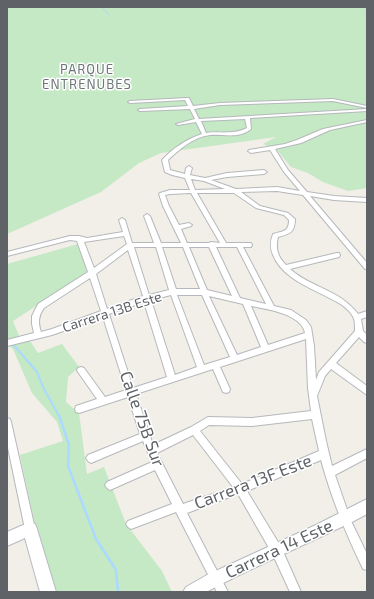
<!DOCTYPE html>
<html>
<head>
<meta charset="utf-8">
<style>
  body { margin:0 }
  #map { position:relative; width:374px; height:599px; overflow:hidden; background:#f1efe8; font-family:"Exo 2",sans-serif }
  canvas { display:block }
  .frame { position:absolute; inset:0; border:8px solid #5f6368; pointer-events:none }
</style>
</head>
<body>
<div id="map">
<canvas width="374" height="599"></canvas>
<div class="frame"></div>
</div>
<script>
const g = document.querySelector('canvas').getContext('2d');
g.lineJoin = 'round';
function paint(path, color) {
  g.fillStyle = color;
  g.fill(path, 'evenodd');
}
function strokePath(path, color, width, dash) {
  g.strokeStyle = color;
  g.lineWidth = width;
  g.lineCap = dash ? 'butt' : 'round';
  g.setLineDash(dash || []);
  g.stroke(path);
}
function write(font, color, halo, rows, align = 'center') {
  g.font = font + ' "Exo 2",sans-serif';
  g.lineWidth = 3;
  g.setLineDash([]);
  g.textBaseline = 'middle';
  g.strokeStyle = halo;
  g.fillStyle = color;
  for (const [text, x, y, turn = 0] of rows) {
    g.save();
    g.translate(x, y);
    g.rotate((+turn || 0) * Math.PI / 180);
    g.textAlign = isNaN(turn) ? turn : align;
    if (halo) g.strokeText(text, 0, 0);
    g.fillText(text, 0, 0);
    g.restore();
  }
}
const green = new Path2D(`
  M7 7H367V188L348 191 323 182 308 173 291 167 277 150 263 144 276 137 161 153 139 163 101 192 7 234Z
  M78 244 88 272 13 321 19 336 26 335 38 353 62 344 79 367 68 377 66 402 79 413 87 474 104 467 126 524 162 571 172 592H57L37 535 20 455 63 441 57 422 32 393 13 349 7 344V264Z`);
const streamFar2 = new Path2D(`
  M102 7 109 15
  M365 13H367`);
const streamFar1 = new Path2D(`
  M12 343 37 372 44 389 59 416`);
const stream = new Path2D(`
  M59 415 69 445 68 466 96 539 116 570 118 592`);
const street = new Path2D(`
  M187 98H189L193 106 220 103 333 99 367 106V108L333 101 220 105 194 109 199 119 367 109V111L250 118 251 129C239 139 224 134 210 135 193 137 180 149 168 160L170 170 185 174 186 168 189 166 192 168 190 175 205 178 227 173 264 170 267 172 264 174 227 177 211 180 236 189 277 187 300 191 284 172 270 150 251 153 248 151 249 150 285 144 297 140 323 129 367 120V122L330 130 301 143 275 149 288 170 307 192 334 196 367 198V202L334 200 310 196 367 263V269H365L303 195 277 191 241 192 260 206 288 213 295 219C295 233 289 234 278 237 275 249 278 257 286 265L337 253H339L340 255 339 257 290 269C311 288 339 289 358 314L367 311V317L361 319 363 331 367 335V343L364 342 359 337 336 363 367 386V395L331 369 325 376 317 396 326 441 332 466 367 449V458L335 475 351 521 367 554V570L363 569C346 534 331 497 321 460L247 491 281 547 301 592H290L273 555 238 494 187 513 228 592H217L176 512 131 529 128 527 126 524 128 521 172 504 155 470 110 490 107 488 105 485 107 482 152 462 143 441 91 463 88 461 86 458 88 455 140 434 128 397 79 413 76 412 75 409 76 406 97 399 78 372 77 370 78 368 81 367 84 368 105 397 126 390 103 317 52 335 7 346V340L34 333 32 324V316L38 304 88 272 77 241 70 240 7 256V252L70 236H79L87 238 123 232 119 220 122 218 125 220 132 243H154L144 216 147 214 150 216 161 243H181L163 206 159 194 160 193 170 190H190L185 178 172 175 165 172 162 160C173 148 187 139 202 134L196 122 178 125 176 124 195 119 190 109 140 111 138 110 140 109 188 106 185 100 130 103 128 102 130 101ZM245 119 247 128C234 135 220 131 206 133L201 121ZM191 179 204 181 225 189 195 190ZM191 193 220 243 211 242 209 243H187L181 229 191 226 192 225 189 223 179 225 169 206 165 195 170 194ZM197 193H234L256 208 284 215 289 220C289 232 283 231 273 234 270 242 270 248 273 255 284 282 319 290 342 305 346 308 352 313 354 319 355 322 355 327 355 331L319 372 316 380 314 346 311 327 306 320 291 310 274 306 243 247H251L252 245 251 243H226ZM124 236 127 244 94 268 84 242ZM134 247H156L169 290 149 295ZM162 247H183L200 289H176ZM189 247H209L232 296 207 290ZM216 247H237L266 304 240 298ZM128 250 143 296 107 309 96 274ZM90 278 101 311 52 329 41 332C38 323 38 316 44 308ZM171 295 197 367 175 375 151 300ZM177 295H202L230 357 204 365ZM209 296 243 304 261 347 237 355ZM144 302 167 377 133 388 109 314ZM251 306C266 309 302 314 305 333L268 345ZM306 339 308 388 311 411 252 418 208 417 191 427 153 445 136 394 213 369 223 392 226 393 229 392 230 389 220 367ZM312 419 319 451 242 484 200 431 209 425 252 426ZM193 435 233 487 183 504 157 453Z
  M7 418 10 419 11 422 35 529 34 533 30 534 26 533 25 529 7 443Z`);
const secondary = new Path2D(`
  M367 499V514L350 523 239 575 206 592H183L186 587 207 575 318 524Z
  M30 522 35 524 37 529 56 592H40L25 538 7 546V532Z`);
const farQuarternames = [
  ["PARQUE",87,70],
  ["ENTRENUBES",87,85]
];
const streetNames = [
  ["Carrera 13B Este",112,312,-18]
];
const nearStreetnames = [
  ["Calle 75B Sur",142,419,70],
  ["Carrera 13F Este",253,482,-21],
  ["Carrera 14 Este",279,549,-25]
];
paint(green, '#c5e8c5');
strokePath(streamFar2, '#aadaff', 1);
strokePath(streamFar1, '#aadaff', 2);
strokePath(stream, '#aadaff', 2.5);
strokePath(street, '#b5b8bc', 2);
strokePath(secondary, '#b6babf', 2);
paint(street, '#fff');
paint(secondary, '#fff');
g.letterSpacing = '1px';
write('13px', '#70757a', '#fff', farQuarternames);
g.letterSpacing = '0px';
write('14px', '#5f6368', '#fff', streetNames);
write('17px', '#5f6368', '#fff', nearStreetnames);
</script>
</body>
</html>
